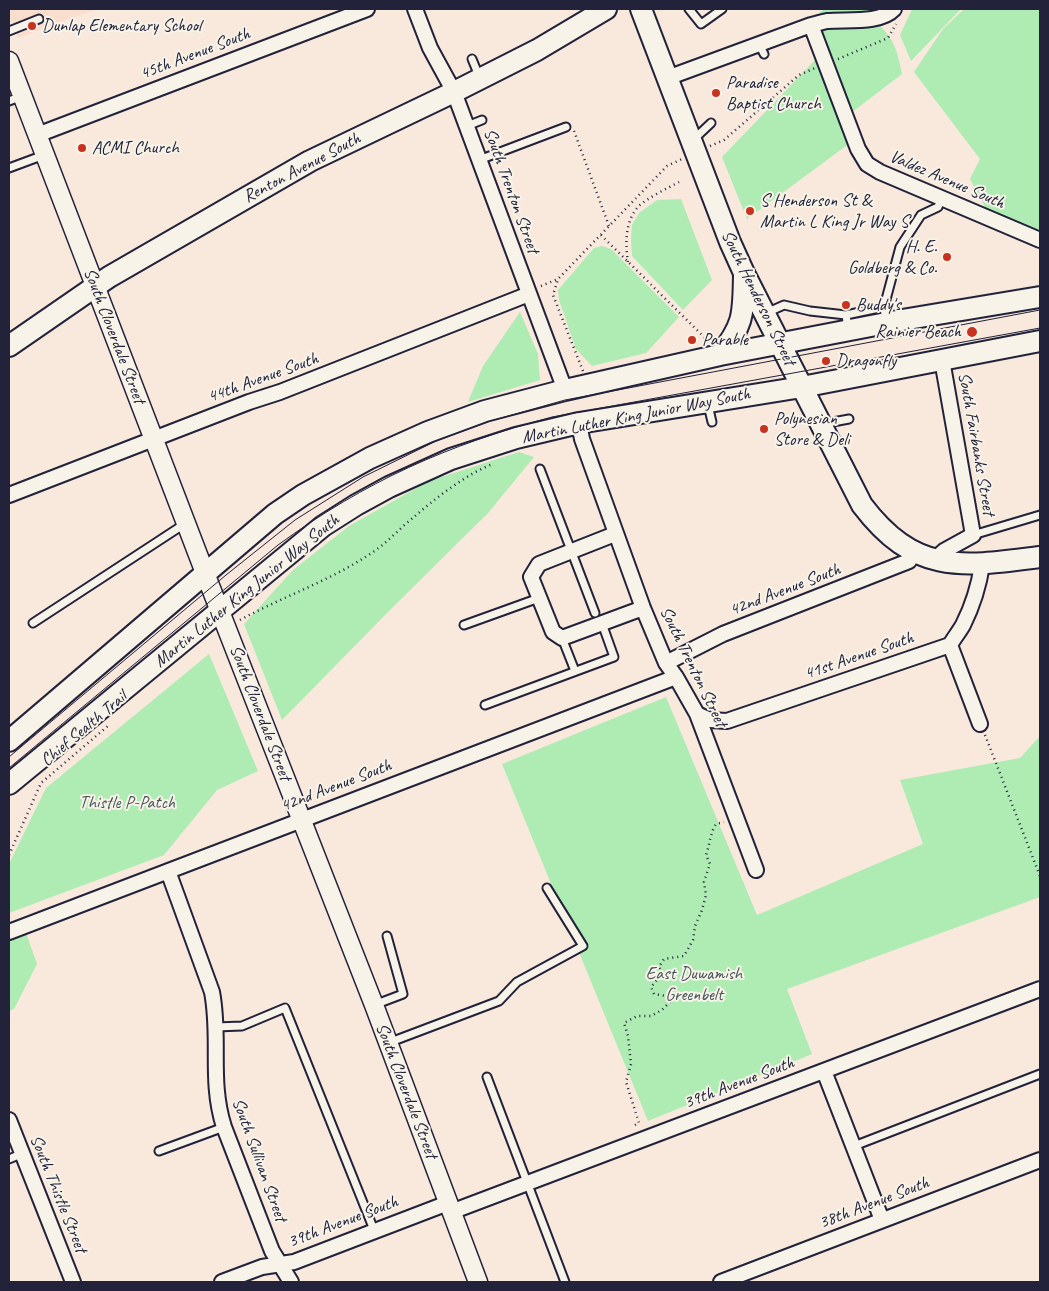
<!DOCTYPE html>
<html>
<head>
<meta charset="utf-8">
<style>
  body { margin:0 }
  #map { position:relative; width:1049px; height:1291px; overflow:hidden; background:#f8e9dc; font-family:Caveat,sans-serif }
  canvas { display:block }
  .frame { position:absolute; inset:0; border:10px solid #22223b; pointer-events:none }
</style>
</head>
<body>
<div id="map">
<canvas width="1049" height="1291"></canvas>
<div class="frame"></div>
</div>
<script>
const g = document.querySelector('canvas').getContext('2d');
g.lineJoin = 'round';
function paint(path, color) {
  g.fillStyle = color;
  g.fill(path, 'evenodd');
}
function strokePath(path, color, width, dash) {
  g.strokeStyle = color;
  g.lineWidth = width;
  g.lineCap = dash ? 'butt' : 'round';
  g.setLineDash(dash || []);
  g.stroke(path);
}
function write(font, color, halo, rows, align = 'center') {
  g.font = font + ' Caveat,sans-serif';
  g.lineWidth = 4;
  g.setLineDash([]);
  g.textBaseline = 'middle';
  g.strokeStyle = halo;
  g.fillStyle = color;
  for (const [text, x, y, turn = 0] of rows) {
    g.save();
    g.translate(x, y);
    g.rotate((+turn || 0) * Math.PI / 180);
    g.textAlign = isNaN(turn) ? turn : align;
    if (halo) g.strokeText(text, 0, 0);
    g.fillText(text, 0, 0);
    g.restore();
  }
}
const built = new Path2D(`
  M9 9H97L18 38 9 14Z`);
const green = new Path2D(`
  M824 9H875L862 13H819Z
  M912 9H961L911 61 900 35Z
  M964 9H1040V230L986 209 970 179 980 159 914 72 943 29Z
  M877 23C895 40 897 50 902 74L851 113 820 31 829 26Z
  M818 57 850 143 747 219 722 157Z
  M681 199 712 280 683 310 632 256 631 239 632 225 639 213 657 200Z
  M602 246 611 249 679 317 646 353 592 366 576 349 559 300 558 290 594 248Z
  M520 312 538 354 540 380 468 402 483 366Z
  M519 452 534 457 488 513 389 611 282 720 244 624 293 570 349 526 429 481Z
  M209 654 258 771 217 790 164 855 9 913V864L46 788Z
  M666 697 757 915 923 844 900 780 1020 758 1040 736V897L787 989 812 1054 648 1121 502 764Z
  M26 933 37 964 14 1009 9 1011V940Z`);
const path = new Path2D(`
  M838 59 888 38 896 24
  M574 131 609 226
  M710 146 724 140 799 75 815 68
  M601 235 708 341
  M628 262C625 244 625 220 639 206 647 198 668 188 679 182
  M541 286 558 279
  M583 371 553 295 558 279 667 166 682 159
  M240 620C284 596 332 580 373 552 388 542 400 528 414 517 434 499 468 473 493 464
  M985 735 1040 876
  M9 855 41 783 109 725
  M635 1125 639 1123 626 1082 631 1064 628 1036 624 1023 637 1016H651L662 1010 670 1002 666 996 654 994 651 987 662 974 659 967 664 959 684 956 693 940 695 926 702 910 706 895 704 882 710 864 706 855C710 844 710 833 716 824L724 822`);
const service = new Path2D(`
  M689 9 701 24 722 9
  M9 31 39 19
  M759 44 764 54
  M472 59 479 76
  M9 101 22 96
  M467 126 482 120
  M693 140 711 123
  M479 160 566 127
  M9 168 44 155
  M766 313 784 305 810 311 846 315 848 329
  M846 315 884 307
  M886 322 884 307 900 247 921 215 938 207 942 198
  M708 405 712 422
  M822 424 849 419
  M540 469 595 613
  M973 535 1040 515
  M33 623 186 523
  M464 625 539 598
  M562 638 575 671
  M485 705 614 657 604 629
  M374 1005 403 994 387 936
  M216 1027 242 1026 285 1008 374 1230
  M388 1043 499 1001 517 982 583 946 547 888
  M487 1077 565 1282
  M854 1146 1040 1074
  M159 1151 224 1127
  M9 1159 21 1154`);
const minor = new Path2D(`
  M415 9 430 48 454 92 565 390
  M811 25 858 149 867 164 880 172 1040 240
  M667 78 811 25C816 24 822 22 827 21 846 19 880 24 894 9
  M37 135 367 9
  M579 423 582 439 643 608 666 663 676 677 697 714 756 870
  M9 495 249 402 280 392 529 294
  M615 534 539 564 531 577 553 632 562 638 643 608
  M935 559 944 551 973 535 942 360
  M950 645 980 724
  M666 663 723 634 909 561 914 551
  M697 714 710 720 727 721 950 645C954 638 959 632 963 625 972 607 979 585 982 565
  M168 871 212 992C221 1039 209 1080 224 1127L272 1251 291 1282
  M9 932 676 677
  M824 1071 882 1220
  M9 1120 73 1282
  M451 1212 1040 989
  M222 1282 262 1267 294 1262 448 1203
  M721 1282 1040 1160`);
const tertiary = new Path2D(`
  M9 61 205 573 374 1005 478 1282`);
const secondary = new Path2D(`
  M641 9 730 242 744 273 862 505C915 575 962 567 1040 557
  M9 346 109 277 310 161 454 92 537 50 606 9
  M720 355C745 323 743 313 744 275
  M9 741 275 514 303 495 370 458 428 432 485 411 565 390 720 355 902 320 1040 297
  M9 784 323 526 356 505 389 487 451 459 516 438 579 423 802 387 1040 341`);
const tram = new Path2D(`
  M9 757 226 575 295 520 363 477 436 441 487 422 565 400 1040 310
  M9 768 278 545C366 481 447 445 552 417L1040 328`);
const markers = [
  [32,26,5,"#c8321e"],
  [716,93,5,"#c8321e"],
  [82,148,5,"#c8321e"],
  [750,211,5,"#c8321e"],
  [947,257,5,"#c8321e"],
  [846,305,5,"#c8321e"],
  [972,332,6,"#c8321e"],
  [692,340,5,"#c8321e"],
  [826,361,5,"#c8321e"],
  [764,429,5,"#c8321e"]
];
const poiNames = [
  ["Dunlap Elementary School",42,26],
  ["Paradise",726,83],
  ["Baptist Church",726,104],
  ["ACMI Church",92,148],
  ["S Henderson St &",760,201],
  ["Martin L King Jr Way S",760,222],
  ["H. E.",937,247,"right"],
  ["Goldberg & Co.",937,268,"right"],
  ["Buddy's",856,305],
  ["Rainier Beach",961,332,"right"],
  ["Parable",702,340],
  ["Dragonfly",836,361],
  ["Polynesian",774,419],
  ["Store & Deli",774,440]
];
const streetNames = [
  ["45th Avenue South",195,54,-21],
  ["Renton Avenue South",302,168,-28],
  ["Valdez Avenue South",947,180,23],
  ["South Trenton Street",511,191,70],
  ["South Henderson Street",758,298,64],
  ["South Cloverdale Street",114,336,69],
  ["44th Avenue South",263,378,-20],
  ["Martin Luther King Junior Way South",636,416,-11],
  ["South Fairbanks Street",976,444,80],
  ["42nd Avenue South",785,590,-21],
  ["Martin Luther King Junior Way South",247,591,-39],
  ["41st Avenue South",859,656,-19],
  ["South Trenton Street",693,667,64],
  ["South Cloverdale Street",260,713,69],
  ["Chief Sealth Trail",84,729,-40],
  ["42nd Avenue South",336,786,-21],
  ["39th Avenue South",739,1083,-21],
  ["South Cloverdale Street",406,1091,69],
  ["South Sullivan Street",259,1160,70],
  ["South Thistle Street",58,1194,68],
  ["38th Avenue South",874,1203,-21],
  ["39th Avenue South",343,1222,-21]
];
const parkNames = [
  ["Thistle P-Patch",127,803],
  ["East Duwamish",694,974],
  ["Greenbelt",694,995]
];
paint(built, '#f9dece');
paint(green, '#aeecb3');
strokePath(service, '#22223b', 11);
strokePath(minor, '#22223b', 18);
strokePath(tertiary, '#22223b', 21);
strokePath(secondary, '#22223b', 24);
strokePath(path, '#22223b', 2.5, [1, 4]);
strokePath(service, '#f7f3e8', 7);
strokePath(minor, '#f7f3e8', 14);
strokePath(tertiary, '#f7f3e8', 18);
strokePath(secondary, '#f7f3e8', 20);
strokePath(tram, '#22223b', 1);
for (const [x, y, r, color] of markers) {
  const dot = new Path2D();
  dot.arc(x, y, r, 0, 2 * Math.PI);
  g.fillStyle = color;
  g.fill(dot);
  strokePath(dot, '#f7f3e8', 2);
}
write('18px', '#22223b', '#f7f3e8', poiNames, 'left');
write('18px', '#22223b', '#f7f3e8', streetNames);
write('18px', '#455459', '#f7f3e8', parkNames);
</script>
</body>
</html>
